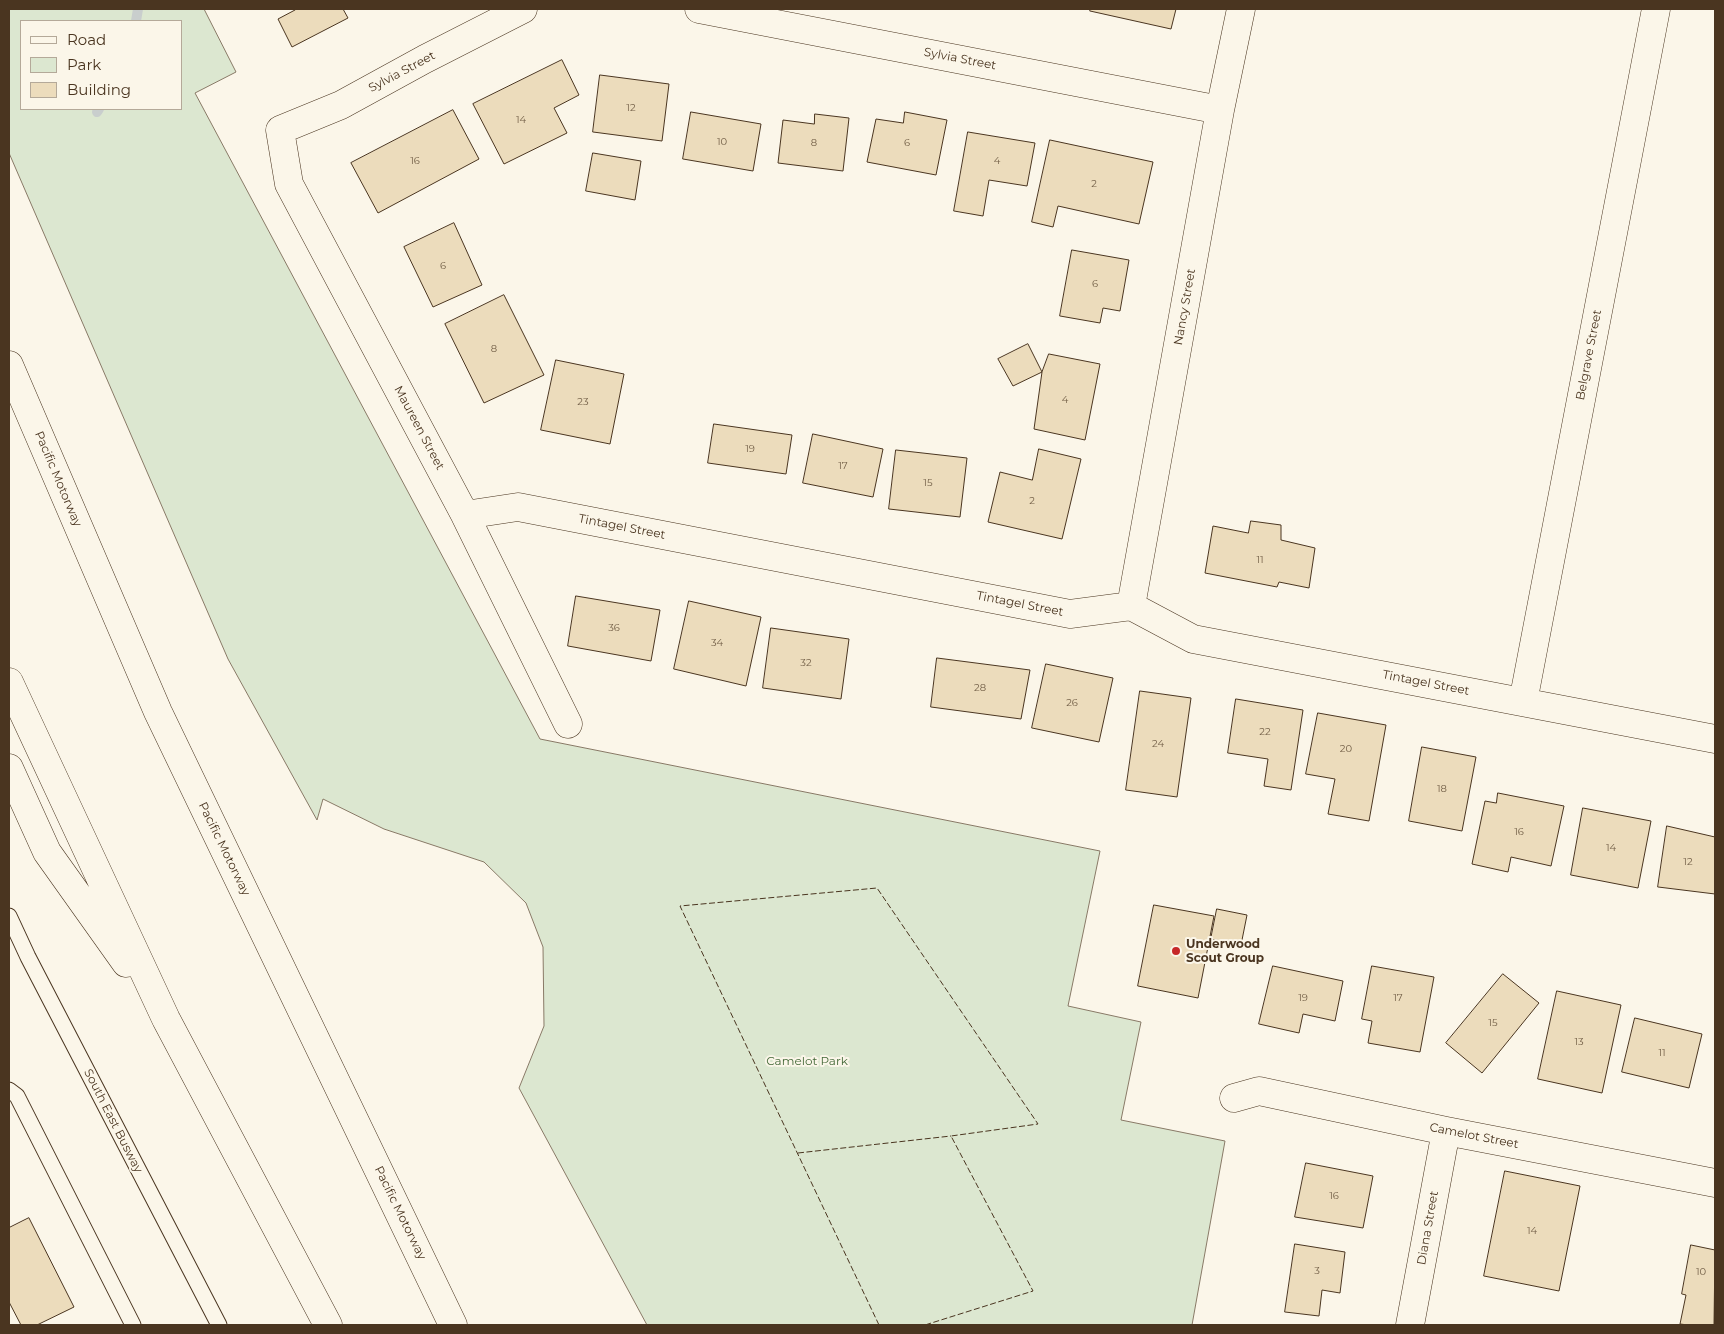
<!DOCTYPE html>
<html>
<head>
<meta charset="utf-8">
<style>
  body { margin:0 }
  #map { position:relative; width:1724px; height:1334px; overflow:hidden; background:#fbf6e9; font-family:Montserrat,sans-serif }
  canvas { display:block }
  .frame { position:absolute; inset:0; border:10px solid #4a3520; pointer-events:none }
  .legend { position:absolute; left:20px; top:20px; width:162px; height:90px; box-sizing:border-box; background:#fbf6e9; border:1px solid #b4a999; margin:0; padding:6px 9px; list-style:none; font-size:15px; color:#4a3520 }
  .legend li { display:flex; align-items:center; gap:10px; height:25px }
  .legend b { width:25px; border:1px solid #b4a999 }
</style>
</head>
<body>
<div id="map">
<canvas width="1724" height="1334"></canvas>
<div class="frame"></div>
<ul class="legend">
<li><b style="height:6px;background:#fbf6e9"></b>Road</li>
<li><b style="height:14px;background:#dce7d0"></b>Park</li>
<li><b style="height:14px;background:#ecdcbc"></b>Building</li>
</ul>
</div>
<script>
const g = document.querySelector('canvas').getContext('2d');
g.lineJoin = 'round';
function paint(path, color) {
  g.fillStyle = color;
  g.fill(path, 'evenodd');
}
function strokePath(path, color, width, dash) {
  g.strokeStyle = color;
  g.lineWidth = width;
  g.lineCap = dash ? 'butt' : 'round';
  g.setLineDash(dash || []);
  g.stroke(path);
}
function write(font, color, halo, rows, align = 'center') {
  g.font = font + ' Montserrat,sans-serif';
  g.lineWidth = 4;
  g.setLineDash([]);
  g.textBaseline = 'middle';
  g.strokeStyle = halo;
  g.fillStyle = color;
  for (const [text, x, y, turn = 0] of rows) {
    g.save();
    g.translate(x, y);
    g.rotate((+turn || 0) * Math.PI / 180);
    g.textAlign = isNaN(turn) ? turn : align;
    if (halo) g.strokeText(text, 0, 0);
    g.fillText(text, 0, 0);
    g.restore();
  }
}
const green = new Path2D(`
  M9 9H204L236 72 195 93 540 739 1100 851 1068 1006 1141 1022 1121 1120 1225 1141 1192 1325H647L519 1088 544 1026 543 947 526 903 484 862 384 829 323 799 317 820 228 659 9 153ZM21 21H181V109H21Z`);
const stream = new Path2D(`
  M136 21 138 9
  M97 112 99 109`);
const building = new Path2D(`
  M295 9H343L348 18 292 47 278 19 295 10Z
  M1091 9H1176L1171 29 1090 11Z
  M562 60 579 95 554 108 567 133 504 164 473 104Z
  M600 75 669 84 662 141 593 132Z
  M453 110 479 159 378 213 351 163Z
  M691 112 761 124 753 171 683 159Z
  M905 112 947 120 936 175 867 162 876 119 903 123Z
  M815 114 849 118 843 171 778 163 783 120 814 124Z
  M968 132 1035 143 1027 186 989 180 983 216 954 211Z
  M1050 140 1153 162 1139 224 1058 206 1053 227 1032 222Z
  M593 153 641 161 635 200 586 191Z
  M454 223 482 285 433 307 404 247Z
  M1072 250 1129 260 1120 311 1103 308 1100 323 1060 316Z
  M504 295 544 375 484 403 445 324Z
  M1028 344 1042 372 1013 386 998 359Z
  M1049 354 1100 364 1085 440 1034 429 1042 372Z
  M556 360 624 374 610 444 541 430Z
  M714 424 792 435 786 474 708 463Z
  M813 434 883 449 873 497 803 483Z
  M1039 449 1081 459 1062 539 988 522 1000 472 1032 480Z
  M896 450 967 458 960 517 889 509Z
  M1251 521 1281 525V540L1315 548 1309 588 1279 582 1277 587 1205 573 1213 526 1248 533Z
  M576 596 660 610 651 661 568 646Z
  M689 601 761 617 746 686 674 669Z
  M771 628 849 639 841 699 763 688Z
  M937 658 1030 670 1021 719 931 707Z
  M1046 664 1113 678 1099 742 1032 728Z
  M1140 691 1191 698 1177 797 1126 790Z
  M1236 699 1303 710 1291 790 1264 786 1268 759 1228 753Z
  M1318 713 1386 725 1369 821 1328 814 1335 779 1306 774Z
  M1422 747 1476 757 1462 831 1409 821Z
  M1498 793 1564 806 1551 866 1511 857 1508 872 1472 864 1485 801 1496 803Z
  M1583 808 1651 821 1638 888 1571 875Z
  M1667 826 1715 837V894L1658 887Z
  M1154 905 1214 916 1198 998 1138 986Z
  M1217 909 1247 915 1241 945 1211 939Z
  M1273 966 1343 981 1335 1021 1303 1014 1299 1033 1259 1024Z
  M1372 966 1434 977 1420 1052 1368 1043 1372 1021 1362 1019Z
  M1503 974 1539 1003 1482 1073 1446 1043Z
  M1557 991 1621 1005 1602 1093 1538 1079Z
  M1635 1018 1702 1034 1689 1088 1622 1072Z
  M1306 1163 1373 1176 1363 1228 1295 1217Z
  M1505 1171 1580 1186 1559 1291 1484 1276Z
  M29 1218 74 1307 37 1325H21L9 1302V1228Z
  M1295 1244 1345 1252 1340 1293 1322 1290 1319 1316 1285 1312Z
  M1691 1245 1715 1250 1714 1325H1688L1680 1324 1686 1295 1682 1294Z`);
const lane = new Path2D(`
  M9 916 28 957 219 1325
  M9 1090 17 1096 133 1325`);
const street = new Path2D(`
  M523 9 425 59 341 105 280 130 289 184 465 515 568 724
  M699 9 1220 110
  M465 515 518 507 1070 614 1131 606 1193 639 1715 739
  M1131 606 1220 110 1241 9
  M1523 702 1656 9
  M1234 1098 1259 1091 1446 1131 1715 1183
  M1410 1325 1446 1131`);
const highway = new Path2D(`
  M9 365 158 712 453 1325
  M9 682 166 1019 328 1325
  M9 768 47 852 126 963`);
const fence = new Path2D(`
  M798 1153 951 1136
  M879 1325 680 906 877 888 1038 1124 951 1136 1033 1291 925 1325`);
const markers = [
  [1176,951,5,"#c62828"]
];
const numberNames = [
  ["12",631,108],
  ["14",521,120],
  ["10",722,142],
  ["8",814,143],
  ["6",907,143],
  ["16",415,161],
  ["4",997,161],
  ["2",1094,184],
  ["6",443,266],
  ["6",1095,284],
  ["8",494,349],
  ["4",1065,400],
  ["23",583,402],
  ["19",750,449],
  ["17",843,466],
  ["15",928,483],
  ["2",1032,501],
  ["11",1260,560],
  ["36",614,628],
  ["34",717,643],
  ["32",806,663],
  ["28",980,688],
  ["26",1072,703],
  ["22",1265,732],
  ["24",1158,744],
  ["20",1346,749],
  ["18",1442,789],
  ["16",1519,832],
  ["14",1611,848],
  ["12",1688,862],
  ["19",1303,998],
  ["17",1398,998],
  ["15",1493,1023],
  ["13",1579,1042],
  ["11",1662,1053],
  ["16",1334,1196],
  ["14",1532,1231],
  ["3",1317,1271],
  ["10",1701,1272]
];
const streetNames = [
  ["Sylvia Street",960,59,11],
  ["Sylvia Street",402,72,-28],
  ["Nancy Street",1185,307,-80],
  ["Belgrave Street",1589,355,-79],
  ["Maureen Street",419,428,62],
  ["Pacific Motorway",58,479,67],
  ["Tintagel Street",622,527,11],
  ["Tintagel Street",1020,604,11],
  ["Tintagel Street",1426,683,11],
  ["Pacific Motorway",224,849,64],
  ["South East Busway",113,1121,63],
  ["Camelot Street",1474,1136,11],
  ["Pacific Motorway",400,1213,64],
  ["Diana Street",1428,1228,-80]
];
const poiNames = [
  ["Underwood",1186,944],
  ["Scout Group",1186,958]
];
const parkNames = [
  ["Camelot Park",807,1061]
];
paint(green, '#dce7d0');
strokePath(green, '#887966', 1);
strokePath(stream, '#c9cecd', 10);
paint(building, '#ecdcbc');
strokePath(building, '#4a3520', 1);
strokePath(lane, '#4a3520', 17);
strokePath(street, '#4a3520', 29);
strokePath(highway, '#4a3520', 29);
strokePath(lane, '#fbf6e9', 15);
strokePath(street, '#fbf6e9', 28);
strokePath(highway, '#fbf6e9', 28);
strokePath(fence, '#4a3520', 1, [6, 2.5]);
for (const [x, y, r, color] of markers) {
  const dot = new Path2D();
  dot.arc(x, y, r, 0, 2 * Math.PI);
  g.fillStyle = color;
  g.fill(dot);
  strokePath(dot, '#fbf6e9', 2);
}
write('10px', '#725f47', null, numberNames);
write('12px', '#4a3520', '#fbf6e9', streetNames);
write('bold 12px', '#4a3520', '#fbf6e9', poiNames, 'left');
write('12px', '#436837', '#fbf6e9', parkNames);
</script>
</body>
</html>
